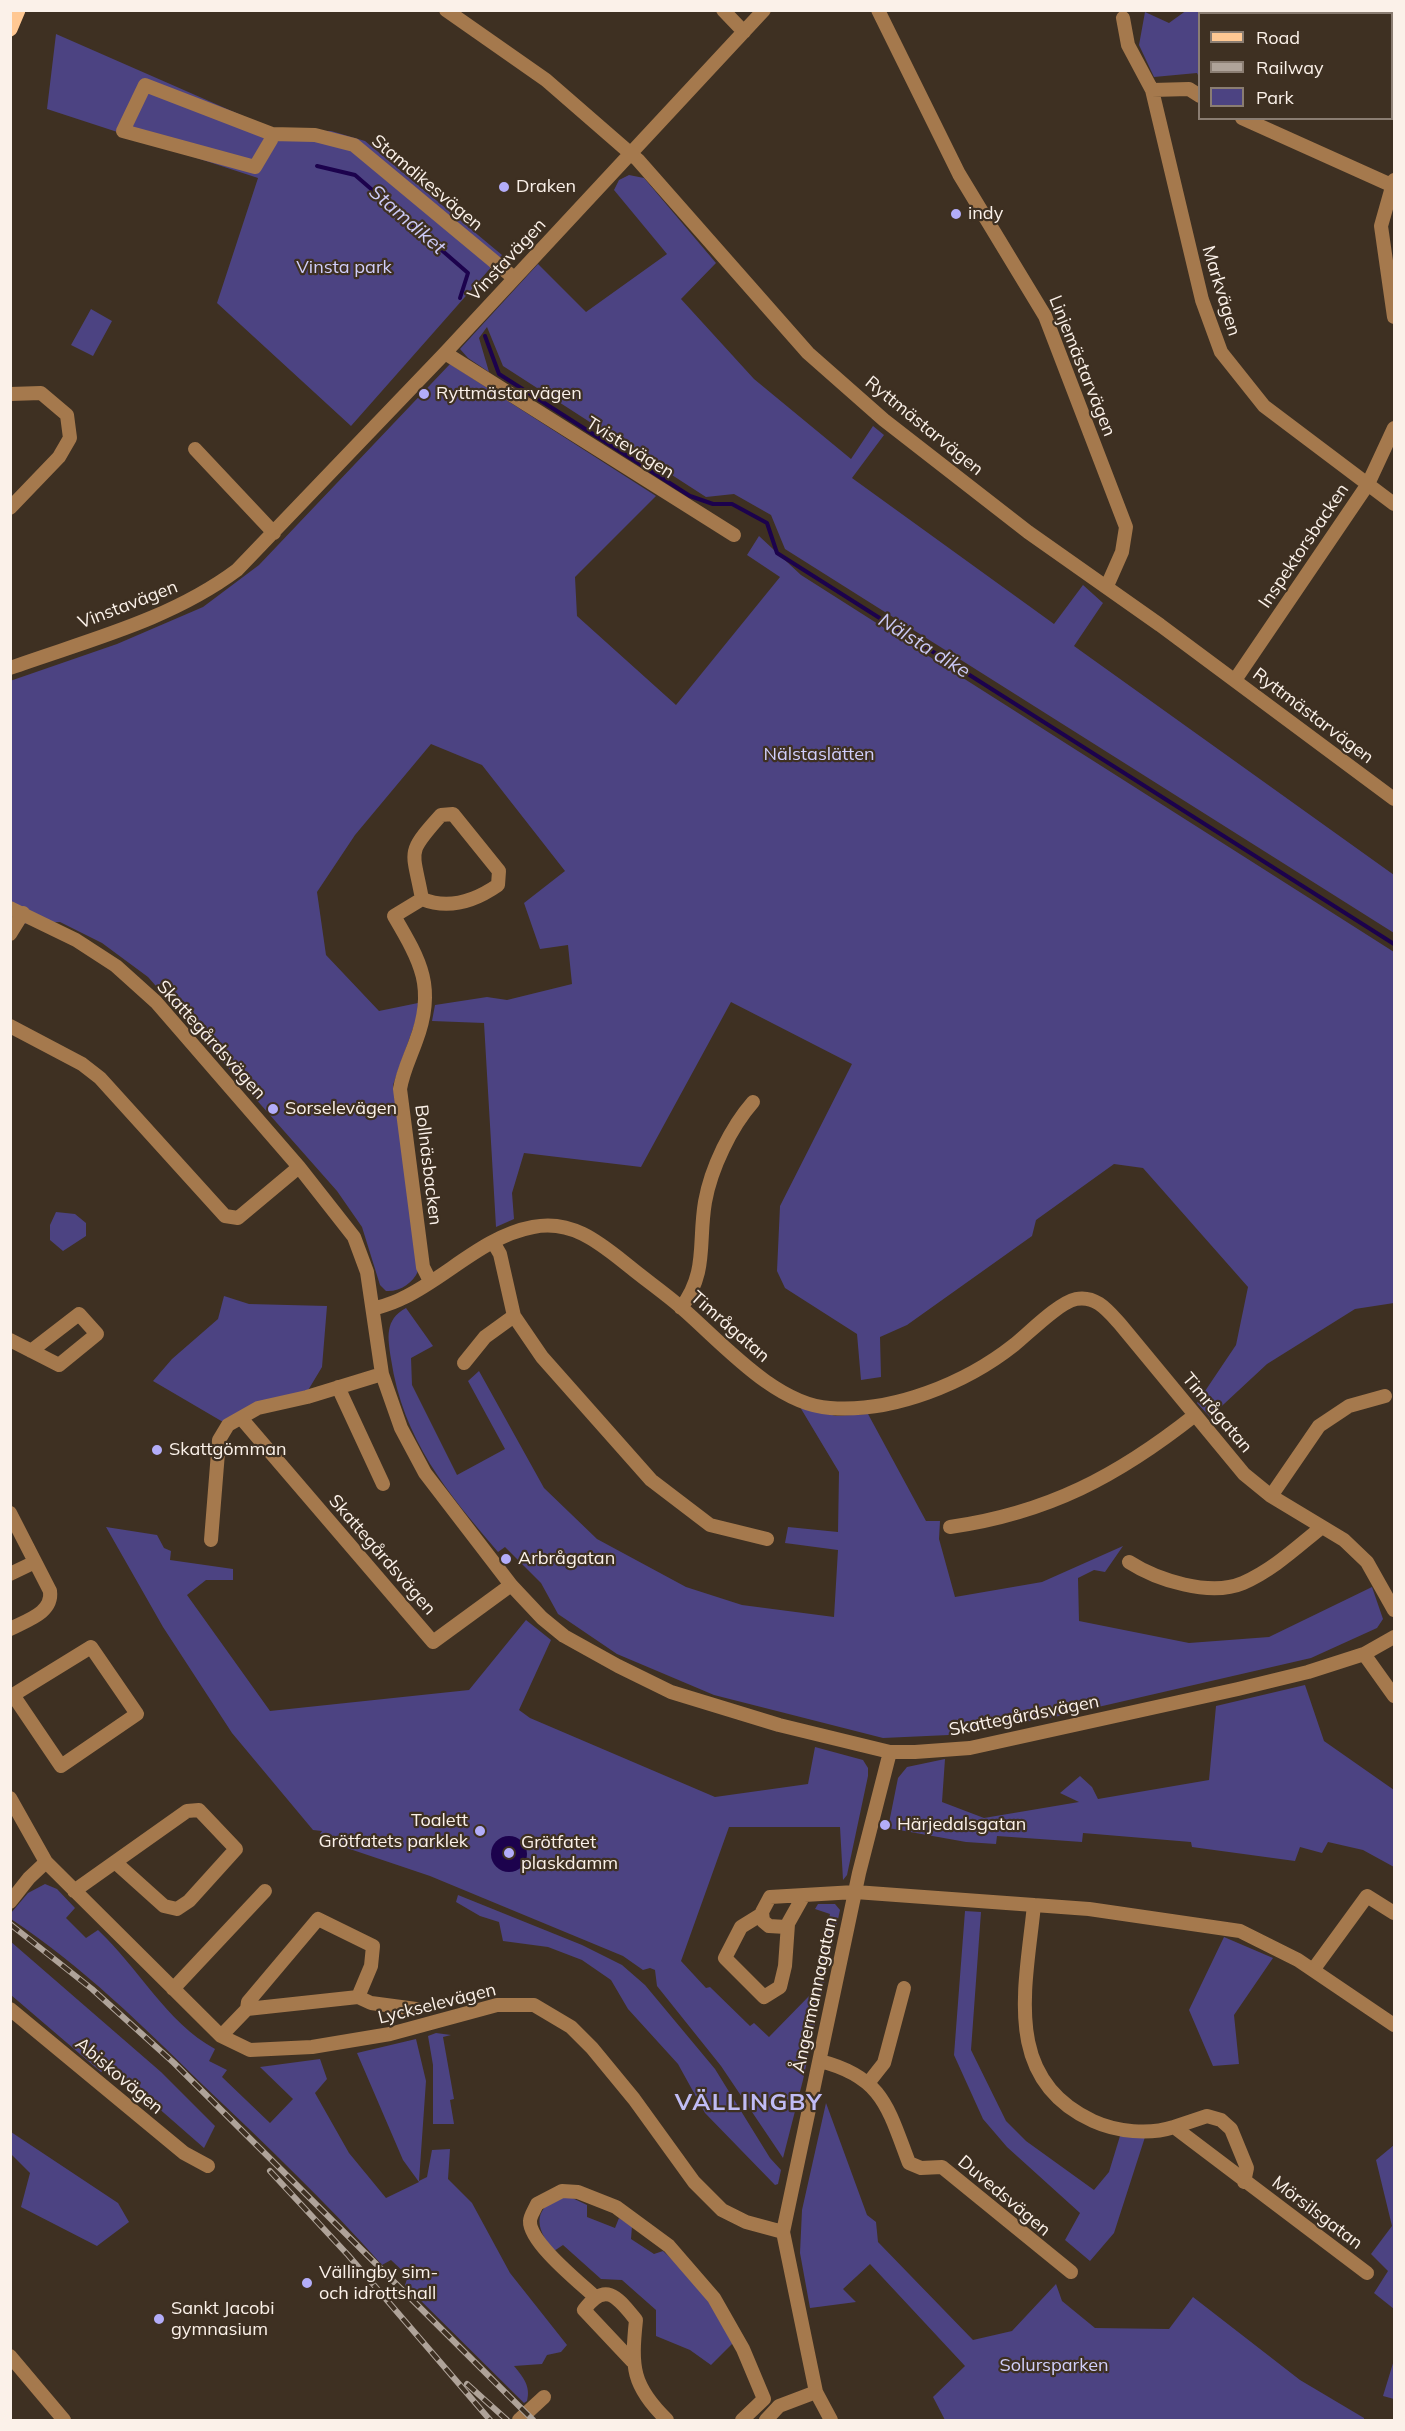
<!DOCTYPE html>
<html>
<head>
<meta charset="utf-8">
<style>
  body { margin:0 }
  #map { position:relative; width:1405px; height:2431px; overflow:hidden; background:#3e3022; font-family:Mulish,sans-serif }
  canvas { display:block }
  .frame { position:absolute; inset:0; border:12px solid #fbf1e9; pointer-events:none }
  .legend { position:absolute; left:1198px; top:12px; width:195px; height:108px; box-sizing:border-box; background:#3e3022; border:2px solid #8a7d72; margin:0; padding:8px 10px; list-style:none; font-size:18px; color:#fbf1e9 }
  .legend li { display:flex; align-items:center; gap:12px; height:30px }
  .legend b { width:30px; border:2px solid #8a7d72 }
</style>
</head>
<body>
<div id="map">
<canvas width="1405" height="2431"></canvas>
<div class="frame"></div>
<ul class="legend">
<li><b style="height:8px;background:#ffc893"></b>Road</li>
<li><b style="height:8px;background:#afa399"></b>Railway</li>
<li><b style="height:16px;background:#4c4382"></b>Park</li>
</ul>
</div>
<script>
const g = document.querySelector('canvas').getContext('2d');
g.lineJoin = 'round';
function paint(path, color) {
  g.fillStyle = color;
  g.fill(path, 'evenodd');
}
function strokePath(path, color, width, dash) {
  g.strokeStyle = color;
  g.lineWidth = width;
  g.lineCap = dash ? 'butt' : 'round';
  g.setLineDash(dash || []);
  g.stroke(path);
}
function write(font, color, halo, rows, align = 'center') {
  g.font = font + ' Mulish,sans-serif';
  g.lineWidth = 4.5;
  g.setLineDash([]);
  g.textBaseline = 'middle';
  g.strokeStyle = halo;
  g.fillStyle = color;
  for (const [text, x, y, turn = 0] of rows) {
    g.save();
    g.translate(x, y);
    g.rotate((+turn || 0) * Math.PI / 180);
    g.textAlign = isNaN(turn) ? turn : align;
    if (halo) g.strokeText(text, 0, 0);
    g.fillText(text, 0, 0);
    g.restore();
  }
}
const green = new Path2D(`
  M1187 10H1281V11L1279 14H1200L1199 77 1197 73 1154 77 1139 45 1145 12 1169 23Z
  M56 34 275 130 331 131 365 141 502 255 351 426 217 303 258 178 47 109Z
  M629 175 644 178 716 263 681 299 754 379 851 459 873 426 884 435 852 478 1054 624 1083 585 1103 603 1074 646 1394 875V933L785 549 771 515 734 494 706 497 503 366 487 327 479 338 489 372 468 358 460 349 538 264 586 312 667 254 614 190 619 180Z
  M91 309 112 321 93 356 71 345Z
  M450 364 656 496 575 577 577 616 676 705 780 577 747 555 759 536 801 575 1394 952V1303L1355 1309 1267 1364 1210 1417 1197 1403 1236 1345 1248 1287 1143 1168 1114 1164 1036 1220 1032 1236 907 1325 880 1337 881 1377 861 1380 857 1334 785 1288 777 1271 780 1206 852 1064 731 1002 641 1167 524 1153 512 1193 514 1219 496 1227 484 1023 432 1021 435 1005 487 997 507 1000 572 984 568 945 540 949 524 903 565 871 482 765 431 744 355 835 317 892 326 955 379 1011 418 1003 417 1017 393 1085 418 1271C413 1283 400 1292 386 1291L380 1285 362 1227 337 1191 148 977 102 943 60 922 11 924 10 681 117 644 203 607 259 565Z
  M56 1212 75 1214 86 1223V1236L63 1251 50 1240V1225Z
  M224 1296 249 1304 327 1306 322 1367 307 1392 223 1422 153 1381 172 1359 218 1319Z
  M406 1308 433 1346 411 1358 412 1385 457 1475 505 1449 468 1381 479 1371 544 1488 597 1539 686 1587 742 1605 834 1617 838 1550 785 1543 788 1527 838 1532 839 1472 800 1407 836 1416 868 1414 926 1521H940L939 1539 955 1597 1042 1582 1123 1546 1105 1572 1094 1570 1078 1578 1079 1621 1189 1643 1269 1637 1372 1587 1383 1619 1377 1628 1311 1658 1059 1716 949 1735 883 1738 714 1695 617 1654 558 1614 541 1583 505 1547 498 1552C447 1492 403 1440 391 1359 388 1338 384 1320 406 1308Z
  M106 1527 157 1535 164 1548 171 1551 170 1560 233 1569V1580H206L187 1595 270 1711 469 1690 526 1620 551 1640 519 1710 530 1718 715 1797 808 1784 815 1747 863 1760 868 1768V1776L847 1875 843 1880 840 1827H729L681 1961 706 1988 710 1987 750 2026 754 2023 769 2037 811 1994 830 1914 815 1909 818 1904H835L840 1910 803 2080 783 2158 721 2066 657 1986 655 1970 650 1968 643 1970 623 1956 430 1876 335 1844 320 1834 322 1831 313 1830 232 1733 163 1627Z
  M1305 1685 1324 1741 1394 1790V1867L1363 1850 1328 1842 1322 1853 1300 1847 1295 1861 1192 1847 1191 1842 1083 1833 1082 1842 997 1836 996 1844 966 1842 888 1828 898 1778 907 1767 945 1759 942 1802 984 1818 1079 1802 1060 1793 1080 1776 1092 1787 1098 1799 1209 1780 1216 1706Z
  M45 1884 57 1889 75 1908 66 1918 86 1938 98 1930C138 1967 166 2022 215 2049L209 2061 227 2070 222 2077 270 2123 293 2099 260 2067 320 2059 327 2079 315 2093 349 2153 386 2198 419 2182 403 2160 357 2053 416 2039 426 2081 419 2181 427 2177 432 2150 450 2149 448 2179 472 2203 510 2273 567 2345 561 2352 547 2355 542 2364 514 2366C523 2377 531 2386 527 2401L524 2403 405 2285 408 2276 391 2260 382 2265C326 2202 265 2144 204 2086 143 2026 82 1966 11 1919V1913L28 1893Z
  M458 1895 582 1945 622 1965 645 1985 715 2069 770 2158 781 2170 778 2184 775 2185 705 2113 678 2064 628 2009 611 1980 582 1960 548 1947 503 1941 499 1922 480 1916 456 1902Z
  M965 1911 981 1912 971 2050 1006 2121 1026 2141 1094 2190 1109 2172 1120 2136 1145 2137 1114 2233 1090 2261 1065 2240 1080 2213 1007 2147 983 2119 954 2055Z
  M1224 1937 1273 1958 1234 2015 1239 2064 1213 2066 1189 2010Z
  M10 1941 161 2072 215 2126 204 2148 116 2071 101 2072 11 1995Z
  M436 2033 451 2035 443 2037 454 2099 450 2100 454 2124H433V2065L428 2036Z
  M826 2103 867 2215 876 2222 878 2242 973 2340 1012 2331 1056 2284 1062 2301 1095 2328 1169 2329 1193 2297 1300 2380 1364 2418V2420H945L933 2397 965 2366 870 2264 843 2289 856 2302 810 2308 800 2253 802 2210Z
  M11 2132 118 2203 129 2222 97 2246 21 2207 30 2173 11 2154Z
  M1394 2145V2309L1374 2293 1388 2271 1371 2254 1392 2226 1376 2160Z
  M566 2195 587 2205V2217L615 2228 619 2218 632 2226 631 2239 654 2254 663 2251 696 2282 720 2316 733 2343 711 2365 690 2350 656 2336V2310L622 2280 601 2279 563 2245 554 2251C533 2226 533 2206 566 2195Z
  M1394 2360V2399L1383 2396Z`);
const water = new Path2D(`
  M491 1854a18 18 0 1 1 36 0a18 18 0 1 1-36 0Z`);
const stream = new Path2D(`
  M317 166 355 175 468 273 460 298
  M485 336 499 374 690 496 713 504H732L767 523 777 553 1394 944`);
const minor = new Path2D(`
  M446 10 546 80 638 160 808 353 884 420 1028 532 1160 625 1394 799
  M723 10 744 32
  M878 10 959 174 1045 316 1126 527 1122 552 1107 586
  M1123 18 1128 45 1152 90 1202 300 1221 352 1264 406 1394 504
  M1152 90 1189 89 1200 96
  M1242 118 1391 185
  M272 134 271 140 255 167 123 131 145 85 272 134 315 135 354 145 514 278
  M1394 180 1381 226 1394 317
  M445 353 734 535
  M10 394 41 393 67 415 70 438 59 457 10 508
  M195 449 274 533
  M10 668C88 640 170 620 237 570L445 353 764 10
  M1235 680 1368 484 1394 428
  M422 899C413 849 405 855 441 815L453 814 499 871 498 885C475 901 449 910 422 899L394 916C421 962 436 988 416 1041 410 1058 403 1071 400 1089L423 1267 430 1281
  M10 908 76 940 116 966 156 1002 299 1167 354 1237 367 1272 382 1374 401 1428 425 1473 511 1585 542 1618 564 1636 618 1666 671 1692 779 1725 890 1752H915L970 1748 1238 1689 1308 1672 1364 1654 1394 1637
  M10 934 23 913
  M10 1026 82 1064 100 1078 225 1216 238 1218 299 1167
  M493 1242 500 1254 514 1316 542 1357 651 1480 710 1525 767 1539
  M681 1308C708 1272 698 1243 705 1202 711 1168 731 1127 753 1102
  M373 1309C383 1306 394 1303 403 1298 447 1277 484 1236 533 1227 573 1219 601 1244 630 1267 647 1281 666 1294 683 1309 722 1343 776 1405 830 1408 893 1413 966 1383 1014 1345 1029 1333 1058 1303 1076 1299 1096 1295 1108 1311 1120 1324L1244 1474 1271 1496 1344 1540 1367 1562 1394 1610
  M10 1340 59 1365 97 1334 79 1314 31 1351
  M464 1363 485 1337 514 1316
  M338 1387 383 1484
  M241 1418 433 1642 511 1585
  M1271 1496 1319 1426 1349 1406 1385 1396
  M10 1513 50 1591C53 1613 27 1620 10 1629
  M950 1527C1048 1513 1118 1476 1195 1415
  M211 1540 219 1440 228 1425 258 1408 307 1397 382 1374
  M1129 1562C1157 1580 1210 1597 1243 1583 1273 1570 1297 1547 1322 1527
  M10 1574 35 1562
  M1364 1654 1394 1696
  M10 1697 13 1695 91 1647 137 1714 61 1766 13 1695
  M10 1798 46 1862 221 2036 250 2050 312 2047 390 2034 497 2005H534L571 2027 592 2048 634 2099 694 2182 722 2210 746 2222 783 2232
  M74 1891 187 1811 199 1810 236 1849 189 1901 177 1909 164 1906 115 1862
  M804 1895 786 1927 769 1926 763 1921 762 1912 770 1897 855 1892 1089 1909 1240 1931 1298 1960 1394 2025
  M10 1902 29 1878 46 1862
  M1034 1905C1026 1986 1001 2079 1093 2121 1117 2132 1149 2135 1174 2127L1367 2273
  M762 1914 741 1927 725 1958 764 1997 780 1987 785 1966 788 1924
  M1313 1970 1367 1896 1394 1913
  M173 1989 265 1891
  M358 1997 371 2003 416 2009
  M10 2009 184 2153 208 2166
  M221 2036 247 2009 358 1997 371 1966 373 1946 318 1919 248 2002 247 2009
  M820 2061C883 2077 888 2108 909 2163L921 2168 942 2167 1071 2272
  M869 2082 884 2063 904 1988
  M1174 2127 1207 2116 1221 2120 1231 2129 1247 2168 1244 2182
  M594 2296C579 2282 529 2242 530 2221 530 2216 535 2209 537 2204L562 2191 578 2192 616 2207 669 2246 714 2298 743 2349 764 2399 742 2420
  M10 2356 64 2420
  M632 2361 584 2310C606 2280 618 2298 636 2320 631 2367 632 2386 667 2420
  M519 2420 544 2397
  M766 2420 779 2406 816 2392
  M831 2420 816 2392 783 2232 859 1873 890 1752`);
const major = new Path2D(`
  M10 29 18 10`);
const rail = new Path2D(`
  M10 1924 92 1989 174 2063 533 2420
  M270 2171 348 2255 490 2420
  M467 2384 507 2420`);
const markers = [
  [504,187,6,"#b3adf9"],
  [956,214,6,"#b3adf9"],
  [424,394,6,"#b3adf9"],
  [273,1109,6,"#b3adf9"],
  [157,1450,6,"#b3adf9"],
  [506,1559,6,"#b3adf9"],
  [885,1825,6,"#b3adf9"],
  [480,1831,6,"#b3adf9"],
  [509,1853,6,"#b3adf9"],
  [307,2283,6,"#b3adf9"],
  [159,2319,6,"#b3adf9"]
];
const streetNames = [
  ["Stamdikesvägen",427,183,40],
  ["Vinstavägen",507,260,-47],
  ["Markvägen",1221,291,73],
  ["Linjemästarvägen",1082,366,68],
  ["Ryttmästarvägen",924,426,39],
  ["Tvistevägen",630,448,32],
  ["Inspektorsbacken",1304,546,-56],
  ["Vinstavägen",128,605,-21],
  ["Ryttmästarvägen",1313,716,37],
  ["Skattegårdsvägen",211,1040,48],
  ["Bollnäsbacken",428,1165,83],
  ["Timrågatan",730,1327,41],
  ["Timrågatan",1217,1413,50],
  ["Skattegårdsvägen",382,1555,49],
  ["Skattegårdsvägen",1024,1716,-11],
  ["Ångermannagatan",815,1995,-78],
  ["Lyckselevägen",437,2004,-14],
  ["Abiskovägen",119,2076,40],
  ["Duvedsvägen",1004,2196,40],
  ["Mörsilsgatan",1317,2213,37]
];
const poiNames = [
  ["Draken",516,187],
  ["indy",968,214],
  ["Ryttmästarvägen",436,394],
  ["Sorselevägen",285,1109],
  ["Skattgömman",169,1450],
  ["Arbrågatan",518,1559],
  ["Toalett",468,1821,"right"],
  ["Grötfatets parklek",468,1842,"right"],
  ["Härjedalsgatan",897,1825],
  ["Grötfatet",521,1843],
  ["plaskdamm",521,1864],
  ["Vällingby sim-",319,2273],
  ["och idrottshall",319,2294],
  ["Sankt Jacobi",171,2309],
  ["gymnasium",171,2330]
];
const parkNames = [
  ["Vinsta park",344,268],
  ["Nälstaslätten",819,755],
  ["Solursparken",1054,2366]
];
const waterNames = [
  ["Stamdiket",407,220,41],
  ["Nälsta dike",924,646,32]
];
const districtNames = [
  ["VÄLLINGBY",749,2103]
];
paint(green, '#4c4382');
paint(water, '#1c024d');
strokePath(stream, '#1c024d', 4);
strokePath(minor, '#a5794d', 14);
strokePath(major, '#ffc893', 15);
strokePath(rail, '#afa399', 6);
strokePath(rail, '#3e3022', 4, [11]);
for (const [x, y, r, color] of markers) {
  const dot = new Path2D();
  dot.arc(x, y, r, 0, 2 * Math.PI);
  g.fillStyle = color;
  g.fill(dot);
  strokePath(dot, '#3e3022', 2);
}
write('18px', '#fbf1e9', '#3e3022', streetNames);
write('18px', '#fbf1e9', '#3e3022', poiNames, 'left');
write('18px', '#d1cffb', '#3e3022', parkNames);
write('italic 20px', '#cbc9f5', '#3e3022', waterNames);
g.letterSpacing = '1.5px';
write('bold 24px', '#c0bcf5', '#3e3022', districtNames);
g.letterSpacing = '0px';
</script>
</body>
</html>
